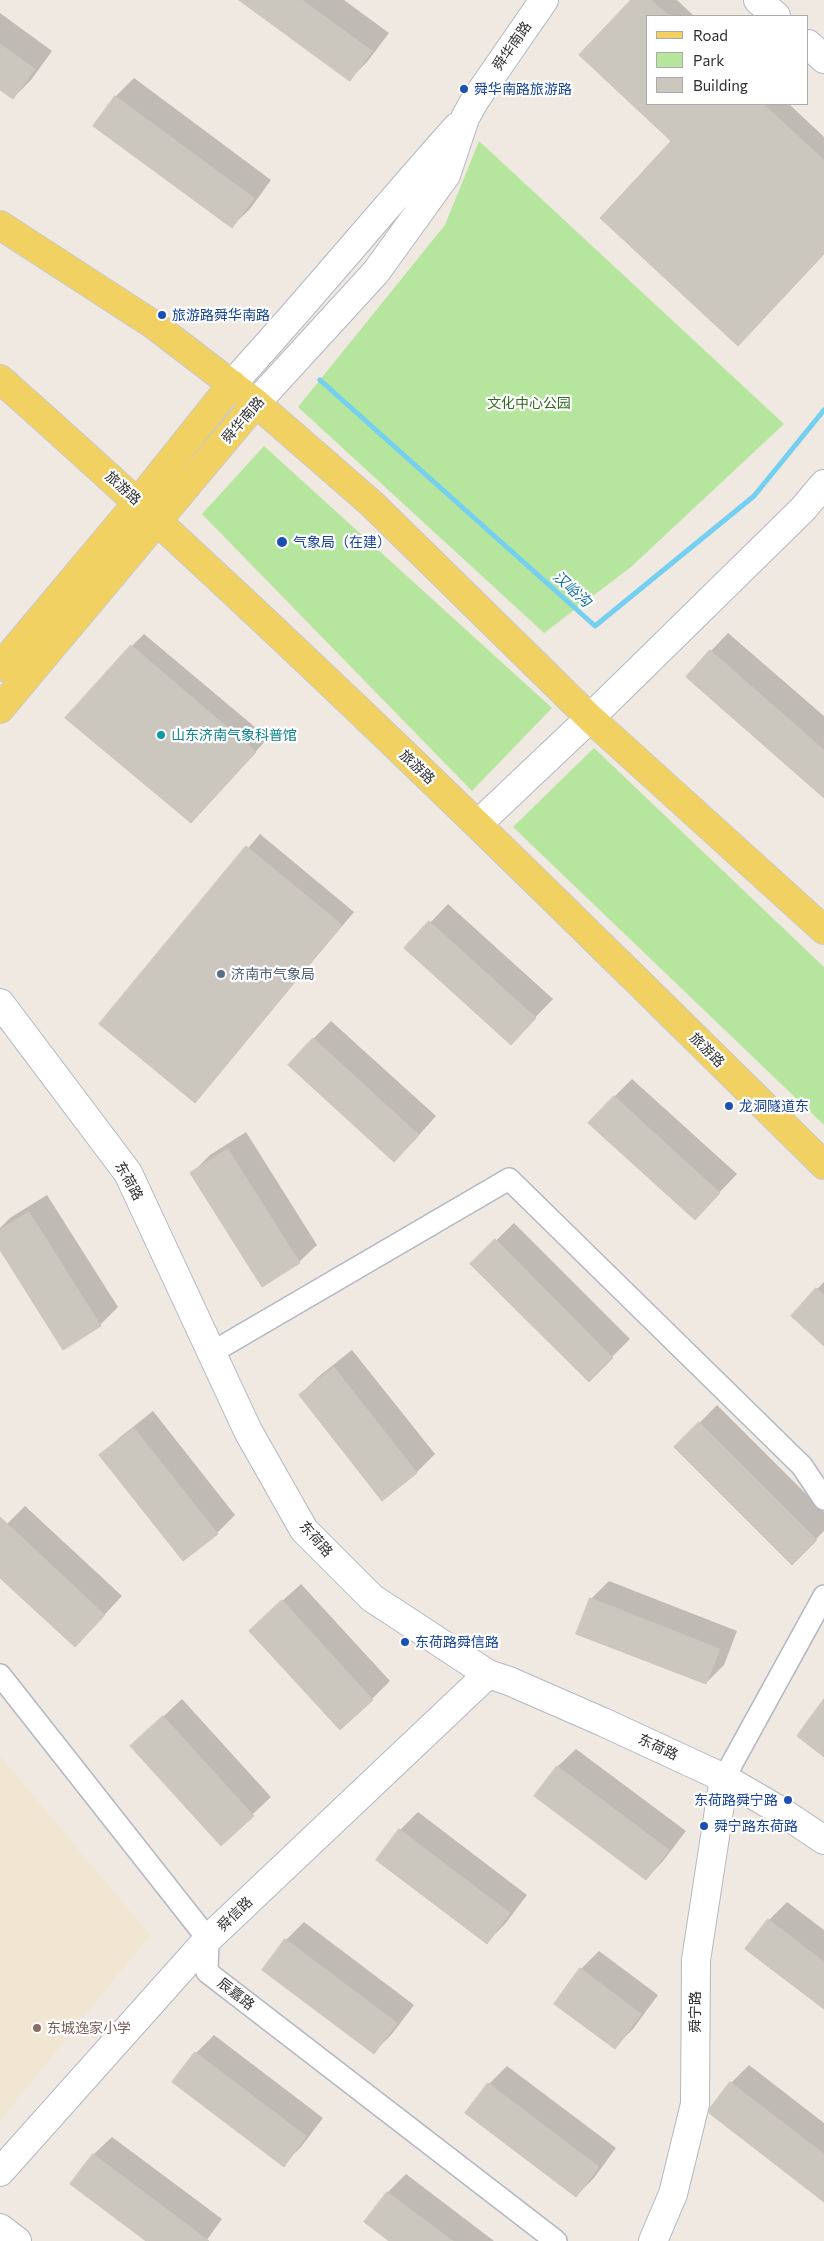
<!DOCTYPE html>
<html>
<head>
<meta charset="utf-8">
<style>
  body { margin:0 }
  #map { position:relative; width:824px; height:2241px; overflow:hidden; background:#efe9e1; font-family:Commissioner,sans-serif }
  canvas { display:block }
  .legend { position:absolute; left:646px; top:15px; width:162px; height:90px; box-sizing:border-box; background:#fff; border:1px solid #ababab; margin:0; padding:6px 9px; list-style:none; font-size:15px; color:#2e2e2e }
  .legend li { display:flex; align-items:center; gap:10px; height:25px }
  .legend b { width:25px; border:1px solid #ababab }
</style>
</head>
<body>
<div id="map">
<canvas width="824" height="2241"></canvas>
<ul class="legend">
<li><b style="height:6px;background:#f2d163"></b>Road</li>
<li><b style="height:14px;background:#b6e59e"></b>Park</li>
<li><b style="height:14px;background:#cbc7bf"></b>Building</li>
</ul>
</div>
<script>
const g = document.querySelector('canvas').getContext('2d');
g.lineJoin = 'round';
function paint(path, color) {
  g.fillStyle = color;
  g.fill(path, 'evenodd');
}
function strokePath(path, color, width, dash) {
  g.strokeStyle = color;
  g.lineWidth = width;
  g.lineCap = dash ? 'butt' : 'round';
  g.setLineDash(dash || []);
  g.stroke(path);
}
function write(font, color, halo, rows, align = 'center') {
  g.font = font + ' Commissioner,"Noto Sans SC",sans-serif';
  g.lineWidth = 4.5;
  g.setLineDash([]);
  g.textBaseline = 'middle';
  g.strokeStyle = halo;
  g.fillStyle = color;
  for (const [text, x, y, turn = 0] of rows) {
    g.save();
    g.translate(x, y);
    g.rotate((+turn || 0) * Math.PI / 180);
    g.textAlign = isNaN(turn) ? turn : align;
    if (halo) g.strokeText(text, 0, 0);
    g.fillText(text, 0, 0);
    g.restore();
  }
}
const education = new Path2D(`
  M0 1756 150 1935 0 2121Z`);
const green = new Path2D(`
  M479 141 784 424 631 567 544 633 298 407 445 225Z
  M264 446 552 708 472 791 202 514Z
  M594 748 824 967V1125L513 827Z`);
const shadow = new Path2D(`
  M241 0H344L389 33 367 62 349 80Z
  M633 0H677L694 16H648V104H789L824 137V253L673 141 581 55Z
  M0 13 52 51 31 80 13 98 0 88Z
  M134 78 271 180 250 209 232 226 95 125 116 96Z
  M728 633 824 716V796L711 651Z
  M144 634 268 738 204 809 132 646Z
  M260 834 354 912 195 1101 101 1024Z
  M448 904 553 999 528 1025 406 948Z
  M331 1021 436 1116 412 1143 313 1039Z
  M632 1079 737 1174 712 1200 614 1097Z
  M246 1132 317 1245 299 1262 192 1173 210 1155Z
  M47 1195 118 1307 100 1325 0 1248V1228L10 1218Z
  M514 1223 630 1339 589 1380 472 1264Z
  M824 1282V1344L817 1289Z
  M352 1350 435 1454 417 1472 383 1499 300 1395 318 1377Z
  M717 1405 824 1512V1531L792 1563 676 1447Z
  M153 1411 235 1515 217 1533 101 1455 119 1438Z
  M25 1506 122 1596 92 1628 0 1577V1531Z
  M609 1581 737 1631 724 1665 706 1683 591 1599Z
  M301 1584 390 1681 372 1699 269 1613Z
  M182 1699 271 1797 221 1844 150 1729Z
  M576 1749 686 1831 663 1861 646 1879 536 1796 558 1766Z
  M418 1812 527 1895 505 1924 487 1942 400 1830Z
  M787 1902 824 1930V2008L747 1949 769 1920Z
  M304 1922 414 2005 392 2034 374 2052 264 1969 286 1940Z
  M599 1951 658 1995 633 2029 615 2047 581 1969Z
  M214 2035 323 2118 301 2147 283 2165 196 2053Z
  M749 2065 824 2123V2200L731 2083Z
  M507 2066 616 2148 594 2178 576 2196 489 2084Z
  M112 2137 222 2219 206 2241H148L72 2184 94 2154Z
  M406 2174 494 2241H391L366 2222 388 2192Z`);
const stream = new Path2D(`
  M320 380 595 626 754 496 824 410`);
const building = new Path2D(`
  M239 0H302L372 51 350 81Z
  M631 0H651L669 16H648V104H763L824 160V254L738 346 600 218 671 141 579 55Z
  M0 44 35 69 13 99 0 90Z
  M115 96 254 198 232 228 93 126Z
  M131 645 256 752 191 823 65 718Z
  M710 650 824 750V798L686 677Z
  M246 846 342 925 195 1103 99 1024Z
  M429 921 536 1018 511 1045 404 948Z
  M313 1038 419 1135 394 1162 288 1065Z
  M614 1096 720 1193 695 1220 588 1123Z
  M228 1149 300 1263 262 1287 190 1173Z
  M29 1212 101 1326 63 1350 0 1250V1230Z
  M495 1239 613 1358 589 1382 470 1264Z
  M816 1288 824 1295V1346L791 1316Z
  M334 1367 417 1473 382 1501 299 1395Z
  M699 1422 817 1540 792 1565 674 1447Z
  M134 1428 218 1534 183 1561 99 1455Z
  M0 1517 105 1615 75 1647 0 1578Z
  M590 1598 720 1649 706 1684 576 1634Z
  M282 1600 373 1700 340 1730 249 1631Z
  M824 1699V1757L797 1736Z
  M163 1716 254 1816 221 1846 130 1746Z
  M557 1766 669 1850 646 1880 534 1796Z
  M399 1829 510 1913 487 1944 376 1860Z
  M768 1919 824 1962V2009L745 1949Z
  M285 1939 397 2023 374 2054 262 1970Z
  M580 1968 641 2014 615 2049 554 2004Z
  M195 2052 306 2136 284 2167 172 2082Z
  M730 2082 824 2154V2202L709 2113 710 2108Z
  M488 2083 599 2167 576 2197 465 2113Z
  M93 2154 209 2241H146L70 2184Z
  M387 2192 453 2241H389L364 2222Z`);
const street = new Path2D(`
  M211 1353 509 1179 802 1466 824 1499
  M0 1675 208 1939 207 1972 556 2241
  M724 1778 824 1596`);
const secondary = new Path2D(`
  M758 0 776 16
  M808 44 824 59
  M232 384C309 300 381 212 457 127
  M256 403 376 272 446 175 465 118 475 100 544 0
  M478 824 590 718 803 509 824 484
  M0 1003 128 1173 248 1431 304 1530 372 1598 488 1674 509 1681 603 1722 724 1778 779 1810 824 1840
  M0 2172 208 1939 488 1674
  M0 2228 17 2241
  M653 2241 673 2194 695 2104 696 1960 724 1778`);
const primary = new Path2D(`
  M0 225 154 325 256 403 372 504 590 718 824 930
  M0 379C284 631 554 898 824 1165
  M0 667 138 502 232 384
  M0 709 256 403`);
const markers = [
  [464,89,5,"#1a4fb4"],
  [162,315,5,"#1a4fb4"],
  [282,542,6,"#1a4fb4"],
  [161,735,5,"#0f9aa8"],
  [221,974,5,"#5c6f8a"],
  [729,1106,5,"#1a4fb4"],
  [405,1642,5,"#1a4fb4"],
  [788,1800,5,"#1a4fb4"],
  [704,1826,5,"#1a4fb4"],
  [37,2028,5,"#8d6e63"]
];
const streetNames = [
  ["舜华南路",512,46,-55],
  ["舜华南路",243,420,-49],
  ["旅游路",123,488,42],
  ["旅游路",417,767,43],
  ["旅游路",707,1050,45],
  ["东荷路",129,1181,61],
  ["东荷路",316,1539,49],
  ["东荷路",658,1747,25],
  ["舜信路",235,1914,-44],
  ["辰嘉路",236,1994,38],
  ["舜宁路",695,2012,-90]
];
const transitNames = [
  ["舜华南路旅游路",474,89],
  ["旅游路舜华南路",172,315],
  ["气象局（在建）",293,542],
  ["龙洞隧道东",739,1106],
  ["东荷路舜信路",415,1642],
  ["东荷路舜宁路",778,1800,"right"],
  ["舜宁路东荷路",714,1826]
];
const parkNames = [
  ["文化中心公园",529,403]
];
const cultureNames = [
  ["山东济南气象科普馆",171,735]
];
const serviceNames = [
  ["济南市气象局",231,974]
];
const educationNames = [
  ["东城逸家小学",47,2028]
];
const waterNames = [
  ["汉峪沟",572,589,42]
];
paint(education, '#f0e6d1');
paint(green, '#b6e59e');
paint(shadow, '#0003');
strokePath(stream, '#75cff0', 5);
paint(building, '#cbc7bf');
strokePath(building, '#cbc5ba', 1);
strokePath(street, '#b4b7c1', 24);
strokePath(secondary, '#b4b7c1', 30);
strokePath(primary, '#c9c9c9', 30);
strokePath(street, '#fff', 21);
strokePath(secondary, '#fff', 28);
strokePath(primary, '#f2d163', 28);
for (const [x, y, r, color] of markers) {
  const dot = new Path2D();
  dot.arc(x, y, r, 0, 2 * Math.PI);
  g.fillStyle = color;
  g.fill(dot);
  strokePath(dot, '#fff', 2);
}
write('14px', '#2e2e2e', '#fff', streetNames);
write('14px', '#164399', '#fff', transitNames, 'left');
write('14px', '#2c6e1b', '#fff', parkNames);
write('14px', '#0d838f', '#fff', cultureNames, 'left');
write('14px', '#4e5e75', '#fff', serviceNames, 'left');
write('14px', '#785e54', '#fff', educationNames, 'left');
write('italic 15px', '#0d6fa3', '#fff', waterNames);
</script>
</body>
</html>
